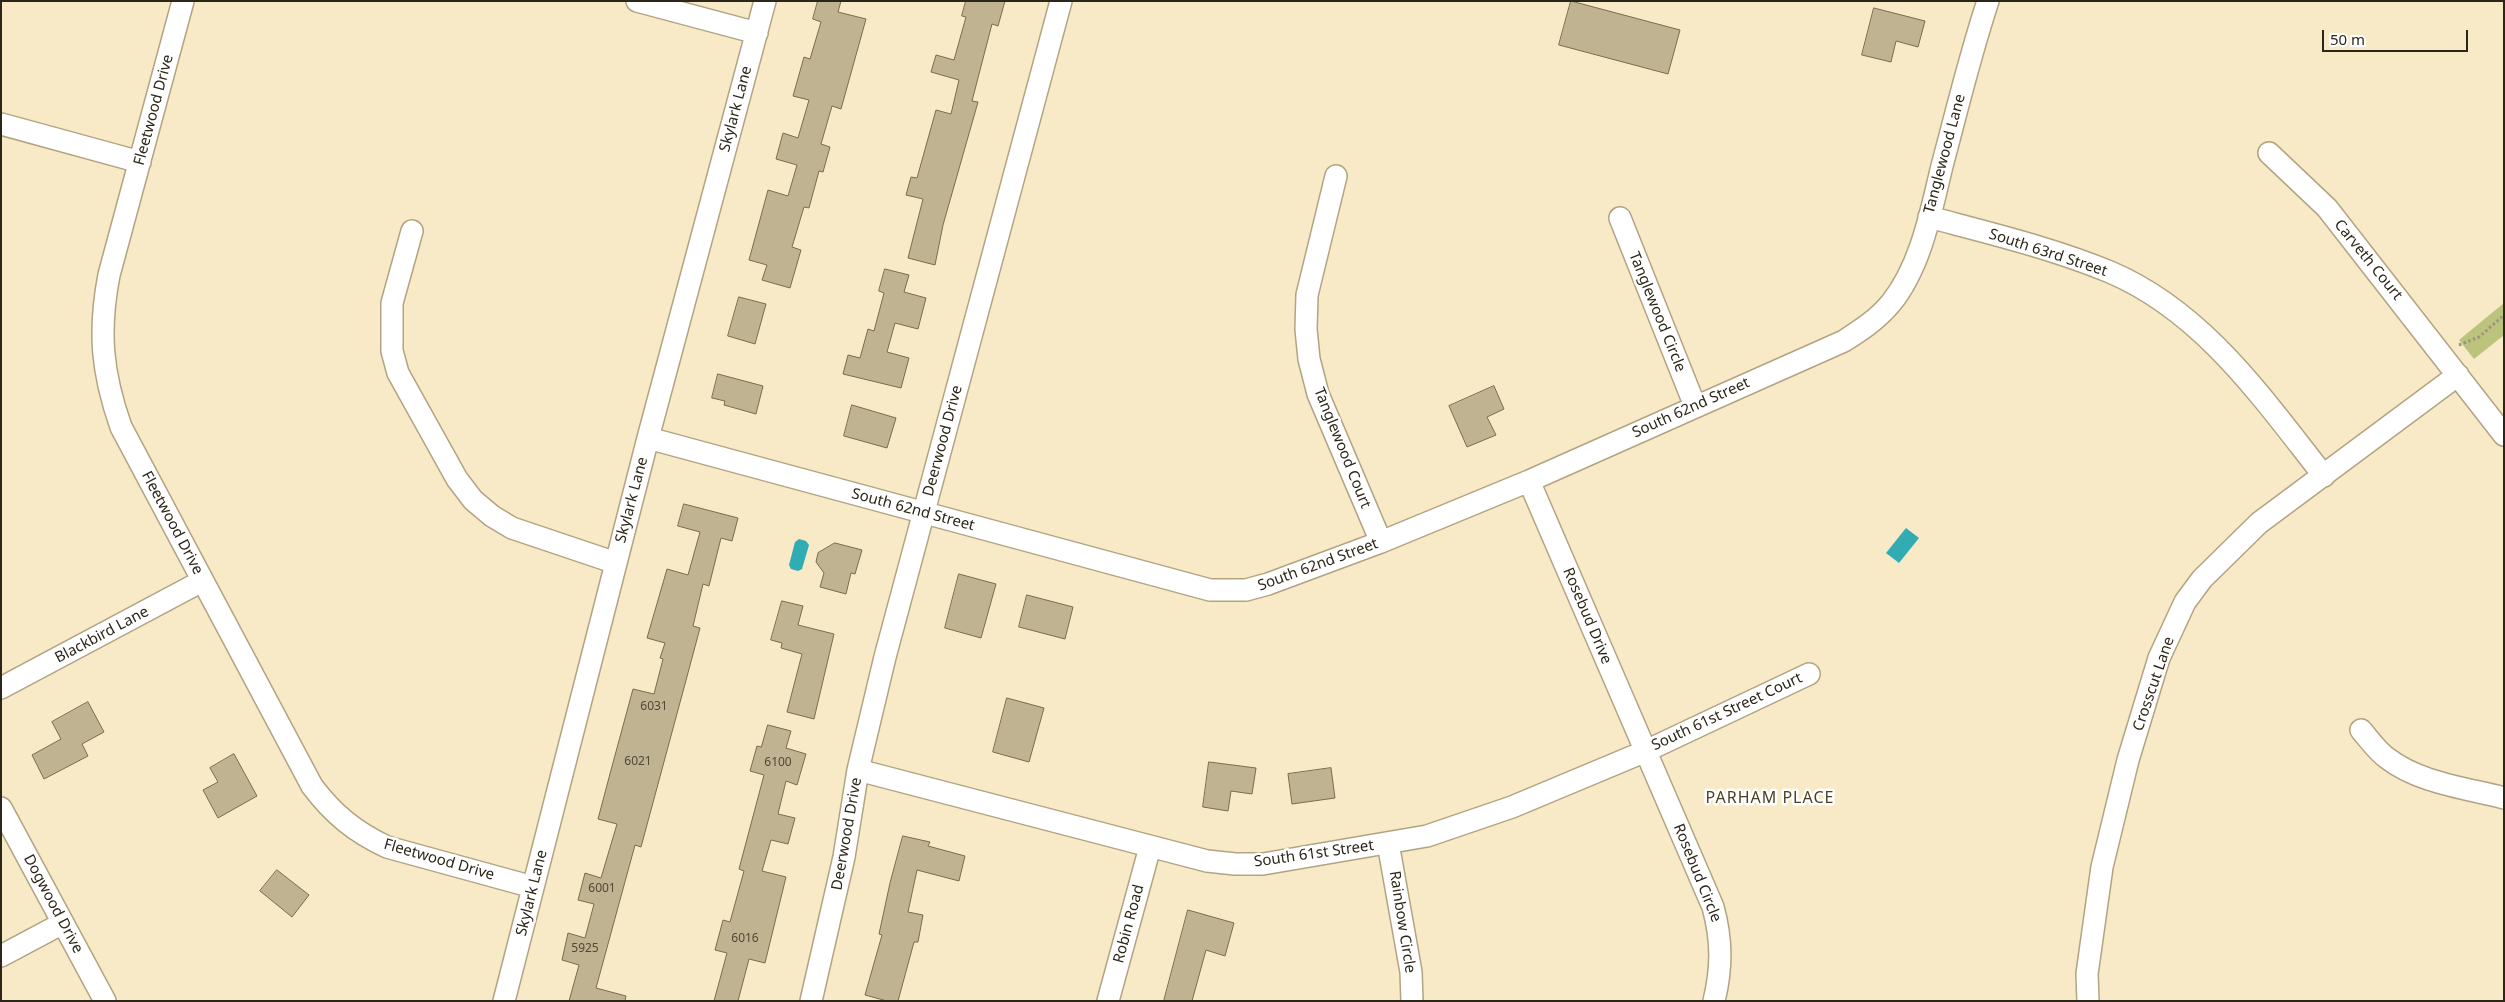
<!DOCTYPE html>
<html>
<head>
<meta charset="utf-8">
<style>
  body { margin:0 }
  #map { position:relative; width:2505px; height:1002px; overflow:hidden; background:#f8e9c7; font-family:"Noto Sans",sans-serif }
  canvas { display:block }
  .frame { position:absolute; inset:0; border:2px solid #2c2619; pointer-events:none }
  .scale { position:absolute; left:2322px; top:30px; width:146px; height:22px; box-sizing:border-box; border:2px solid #2c2619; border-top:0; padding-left:6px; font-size:15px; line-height:18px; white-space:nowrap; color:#2c2619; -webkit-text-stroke:4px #fff; paint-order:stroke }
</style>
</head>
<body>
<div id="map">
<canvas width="2505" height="1002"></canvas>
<div class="frame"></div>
<div class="scale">50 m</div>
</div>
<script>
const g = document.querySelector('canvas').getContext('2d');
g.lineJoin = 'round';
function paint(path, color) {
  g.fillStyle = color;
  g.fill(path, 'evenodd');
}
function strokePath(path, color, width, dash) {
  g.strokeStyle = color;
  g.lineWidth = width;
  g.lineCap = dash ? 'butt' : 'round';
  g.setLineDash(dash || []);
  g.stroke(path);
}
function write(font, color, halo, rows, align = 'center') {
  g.font = font + ' "Noto Sans",sans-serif';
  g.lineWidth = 5;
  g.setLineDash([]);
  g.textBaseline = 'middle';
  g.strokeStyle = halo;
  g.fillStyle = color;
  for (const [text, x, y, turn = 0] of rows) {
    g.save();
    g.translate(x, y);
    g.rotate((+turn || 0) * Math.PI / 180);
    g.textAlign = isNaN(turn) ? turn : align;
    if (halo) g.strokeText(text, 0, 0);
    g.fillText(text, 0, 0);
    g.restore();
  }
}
const green = new Path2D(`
  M2504 303V335L2474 359 2459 340Z`);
const water = new Path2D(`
  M1906 528 1919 538 1899 563 1886 553Z
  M799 539 806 541 809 545 802 569 798 571 791 569 789 565 795 542Z`);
const building = new Path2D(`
  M818 1H841L838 12 866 19 841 109 832 106 821 144 830 147 823 172 819 171 809 208 804 207 792 247 801 250 790 288 762 280 767 265 749 260 768 190 788 196 797 165 776 159 783 133 798 138 809 100 793 96 804 57 810 59 821 22 813 19Z
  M966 1H1005L998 26 992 24 972 101 978 102 943 225 935 265 908 258 923 199 906 195 911 177 917 178 936 110 951 114 959 80 931 72 936 55 954 60 966 17 962 16Z
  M1571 1 1680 30 1668 74 1559 45Z
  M1874 8 1925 21 1918 47 1896 41 1891 62 1862 55Z
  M885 269 909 275 904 292 926 298 918 329 895 323 887 352 909 358 901 388 843 374 848 355 860 358 868 329 874 331 884 293 879 291Z
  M739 297 766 304 755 344 728 336Z
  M718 374 763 386 756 414 724 405 725 401 712 398Z
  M1494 386 1504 409 1487 417 1496 435 1467 447 1449 406Z
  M852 405 896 418 887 448 844 436Z
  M684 504 738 518 732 541 721 538 709 586 703 584 693 626 700 628 685 684 641 847 635 845 596 988 626 996 625 1001H569L579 965 562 960 568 933 585 938 594 904 578 900 585 873 601 878 617 824 598 819 611 770 633 689 654 694 663 659 660 658 665 643 647 638 667 569 688 575 700 532 678 526Z
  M835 543 862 550 855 574 851 573 846 594 820 587 824 573 816 562 818 553Z
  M959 574 996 584 981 638 945 628Z
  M1027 595 1073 607 1065 639 1019 627Z
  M782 601 803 606 798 625 834 634 814 719 787 712 802 654 781 648 782 643 771 640Z
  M1007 698 1044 708 1029 762 993 752Z
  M88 702 104 732 82 744 88 756 44 779 32 755 61 739 52 722Z
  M768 725 791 731 786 748 806 754 797 785 786 781 778 814 795 818 788 844 771 840 762 871 786 877 765 963 749 959 738 1001H714L727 953 715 950 723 920 730 922 744 871 739 869 764 775 750 771 757 746 761 747Z
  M234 754 257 796 218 818 203 790 218 782 210 768Z
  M1209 762 1256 768 1252 794 1231 791 1228 811 1203 807Z
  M1331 768 1335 798 1292 804 1288 774Z
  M903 836 930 842 928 846 965 856 959 881 917 870 908 912 923 915 918 942H914L898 1001H887L865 995 882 935 879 934 890 883Z
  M277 870 309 895 292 917 260 891Z
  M1188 910 1234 923 1225 956 1206 950 1192 1001H1164Z`);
const path = new Path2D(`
  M2459 345 2479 337 2504 315`);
const street = new Path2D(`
  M183 1 109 275C98 332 102 373 121 427L312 786C333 814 355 832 387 847L533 887
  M637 1 757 33
  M1 124 140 162
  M2269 153 2327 208 2504 435
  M1336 176 1307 295 1306 329 1309 359 1318 394 1381 542
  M1929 217C1989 233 2052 248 2110 272 2204 312 2263 399 2324 476
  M1620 218 1695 406
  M412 231 392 303V351L398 373 457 479 473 500 492 516 512 528 616 563
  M648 438 1210 590H1246L1268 584 1381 542 1529 481 1844 341C1861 330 1878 319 1891 303 1921 266 1931 211 1942 166 1957 110 1970 55 1988 1
  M1529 481 1713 907C1722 940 1722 968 1714 1001
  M1 688 202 581
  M2361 730C2369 739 2377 751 2387 758 2419 783 2466 788 2504 798
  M858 770 1207 861 1235 864H1263L1427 836 1512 807 1646 751 1809 674
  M1 808 105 1001
  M1388 843 1411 972 1412 1001
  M1 956 63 923
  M504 1001 648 438 765 1
  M811 1001 844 857 858 770 885 657 1061 1
  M1108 1001 1150 847
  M2088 1001 2087 974 2102 867 2128 760 2159 658 2185 602 2202 579 2259 523 2458 375`);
const numberNames = [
  ["6031",654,707],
  ["6021",638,762],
  ["6100",778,763],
  ["6001",602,889],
  ["6016",745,939],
  ["5925",585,949]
];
const streetNames = [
  ["Skylark Lane",736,109,-75],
  ["Fleetwood Drive",154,110,-75],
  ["Tanglewood Lane",1945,154,-75],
  ["South 63rd Street",2048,253,18],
  ["Carveth Court",2368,260,51],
  ["Tanglewood Circle",1657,312,68],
  ["South 62nd Street",1691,408,-24],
  ["Deerwood Drive",943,441,-75],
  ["Tanglewood Court",1342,448,68],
  ["Skylark Lane",632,500,-75],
  ["South 62nd Street",913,510,15],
  ["Fleetwood Drive",172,523,62],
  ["South 62nd Street",1318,565,-20],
  ["Rosebud Drive",1587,616,67],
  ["Blackbird Lane",102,635,-28],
  ["Crosscut Lane",2154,684,-71],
  ["South 61st Street Court",1727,712,-25],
  ["Deerwood Drive",847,834,-80],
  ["South 61st Street",1314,854,-8],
  ["Fleetwood Drive",439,860,16],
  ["Rosebud Circle",1697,873,68],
  ["Skylark Lane",532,893,-76],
  ["Dogwood Drive",53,904,62],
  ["Rainbow Circle",1402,922,81],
  ["Robin Road",1129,924,-75]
];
const neighbourhoodNames = [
  ["PARHAM PLACE",1770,798]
];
paint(green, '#bcc37c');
paint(water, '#31acb3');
paint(building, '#c0b391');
strokePath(building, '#796c4d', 1);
strokePath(street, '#b2a483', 24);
strokePath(path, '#9f947b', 3, [2.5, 2.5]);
strokePath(street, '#fff', 21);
write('12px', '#514937', null, numberNames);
write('15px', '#2c2619', '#fff', streetNames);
g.letterSpacing = '1px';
write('16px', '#4d4123', '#fff', neighbourhoodNames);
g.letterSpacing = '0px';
</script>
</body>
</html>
